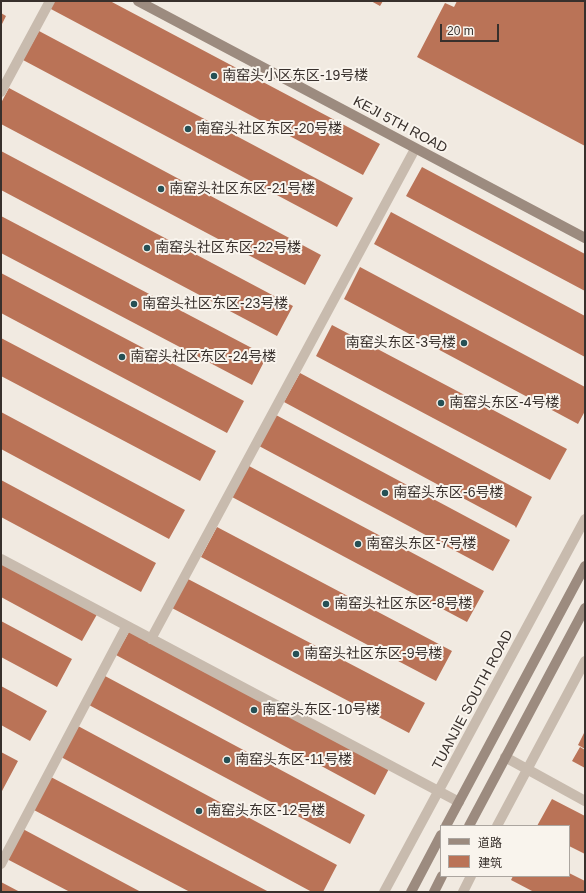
<!DOCTYPE html>
<html>
<head>
<meta charset="utf-8">
<style>
  body { margin:0 }
  #map { position:relative; width:586px; height:893px; overflow:hidden; background:#f1eae1; font-family:Helvetica,"Noto Sans SC",sans-serif }
  canvas { display:block }
  .frame { position:absolute; inset:0; border:2px solid #38302c; pointer-events:none }
  .legend { position:absolute; left:440px; top:825px; width:130px; height:52px; box-sizing:border-box; background:#f9f4ed; border:1px solid #aca6a0; margin:0; padding:5px 7px; list-style:none; font-size:12px; color:#38302c }
  .legend li { display:flex; align-items:center; gap:8px; height:20px }
  .legend b { width:20px; border:1px solid #aca6a0 }
  .scale { position:absolute; left:440px; top:24px; width:59px; height:18px; box-sizing:border-box; border:2px solid #38302c; border-top:0; padding-left:5px; font-size:12px; line-height:14px; white-space:nowrap; color:#38302c; -webkit-text-stroke:3px #f9f4ed; paint-order:stroke }
</style>
</head>
<body>
<div id="map">
<canvas width="586" height="893"></canvas>
<div class="frame"></div>
<ul class="legend">
<li><b style="height:5px;background:#9c8b7f"></b>道路</li>
<li><b style="height:11px;background:#ba7357"></b>建筑</li>
</ul>
<div class="scale">20 m</div>
</div>
<script>
const g = document.querySelector('canvas').getContext('2d');
g.lineJoin = 'round';
function paint(path, color) {
  g.fillStyle = color;
  g.fill(path, 'evenodd');
}
function strokePath(path, color, width, dash) {
  g.strokeStyle = color;
  g.lineWidth = width;
  g.lineCap = dash ? 'butt' : 'round';
  g.setLineDash(dash || []);
  g.stroke(path);
}
function write(font, color, halo, rows, align = 'center') {
  g.font = font + ' Helvetica,"Noto Sans SC",sans-serif';
  g.lineWidth = 4;
  g.setLineDash([]);
  g.textBaseline = 'middle';
  g.strokeStyle = halo;
  g.fillStyle = color;
  for (const [text, x, y, turn = 0] of rows) {
    g.save();
    g.translate(x, y);
    g.rotate((+turn || 0) * Math.PI / 180);
    g.textAlign = isNaN(turn) ? turn : align;
    if (halo) g.strokeText(text, 0, 0);
    g.fillText(text, 0, 0);
    g.restore();
  }
}
const building = new Path2D(`
  M53 1H110L380 144 363 175 49 8Z
  M371 1H383L380 6Z
  M457 1H585V146L417 57 445 3 454 7Z
  M1 13 6 16 1 26Z
  M39 31 353 198 337 227 23 60Z
  M9 88 321 255 305 285 1 124V103Z
  M1 151 293 306 277 336 1 190Z
  M422 167 585 254V291L406 196Z
  M391 212 585 316V357L374 244Z
  M1 216 267 356 252 385 1 253Z
  M360 267 585 387V411L578 424 344 299Z
  M1 273 244 401 227 433 1 313Z
  M332 325 567 449 550 480 316 356Z
  M1 338 216 451 200 481 1 376Z
  M300 373 532 497 516 528 515 526 284 402Z
  M1 412 185 510 169 539 1 449Z
  M276 415 510 540 493 571 259 446Z
  M249 466 484 591 467 622 232 497Z
  M1 480 156 563 141 592 1 517Z
  M217 527 452 651 436 681 201 557Z
  M1 555 100 609 82 641 1 597Z
  M188 579 425 703 409 733 172 608Z
  M1 621 72 659 57 687 1 657Z
  M133 625 391 765 375 795 116 655Z
  M105 676 365 815 350 844 89 705Z
  M1 686 47 711 30 741 1 725Z
  M78 726 337 865 323 892H312L61 757Z
  M585 731V749L578 745Z
  M580 747 585 750V768L572 761Z
  M1 752 18 761 2 791 1 790Z
  M49 776 269 892H190L32 809Z
  M552 799 585 816V854L569 846V826H537Z
  M21 828 141 892H70L5 858Z
  M569 873 585 881V892H534L511 880 513 876H569Z
  M1 882 20 892H1Z`);
const street = new Path2D(`
  M1 92 50 1
  M1 559 459 802
  M151 639 415 149
  M505 757 585 801
  M497 826 585 661
  M1 864 126 627
  M384 892 585 519
  M463 892 471 876`);
const secondary = new Path2D(`
  M138 1 585 238
  M446 826 585 566
  M469 826 585 608
  M411 892 441 835
  M434 892 442 876`);
const markers = [
  [214,76,4,"#255055"],
  [188,129,4,"#255055"],
  [161,189,4,"#255055"],
  [147,248,4,"#255055"],
  [134,304,4,"#255055"],
  [464,343,4,"#255055"],
  [122,357,4,"#255055"],
  [441,403,4,"#255055"],
  [385,493,4,"#255055"],
  [358,544,4,"#255055"],
  [326,604,4,"#255055"],
  [296,654,4,"#255055"],
  [254,710,4,"#255055"],
  [227,760,4,"#255055"],
  [199,811,4,"#255055"]
];
const poiNames = [
  ["南窑头小区东区-19号楼",222,76],
  ["南窑头社区东区-20号楼",196,129],
  ["南窑头社区东区-21号楼",169,189],
  ["南窑头社区东区-22号楼",155,248],
  ["南窑头社区东区-23号楼",142,304],
  ["南窑头东区-3号楼",456,343,"right"],
  ["南窑头社区东区-24号楼",130,357],
  ["南窑头东区-4号楼",449,403],
  ["南窑头东区-6号楼",393,493],
  ["南窑头东区-7号楼",366,544],
  ["南窑头社区东区-8号楼",334,604],
  ["南窑头社区东区-9号楼",304,654],
  ["南窑头东区-10号楼",262,710],
  ["南窑头东区-11号楼",235,760],
  ["南窑头东区-12号楼",207,811]
];
const streetNames = [
  ["KEJI 5TH ROAD",400,125,28],
  ["TUANJIE SOUTH ROAD",473,700,-62]
];
paint(building, '#ba7357');
strokePath(street, '#c8bbae', 10);
strokePath(secondary, '#9c8b7f', 10);
for (const [x, y, r, color] of markers) {
  const dot = new Path2D();
  dot.arc(x, y, r, 0, 2 * Math.PI);
  g.fillStyle = color;
  g.fill(dot);
  strokePath(dot, '#f9f4ed', 1.5);
}
write('14px', '#38302c', '#f9f4ed', poiNames, 'left');
write('14px', '#38302c', '#f9f4ed', streetNames);
</script>
</body>
</html>
